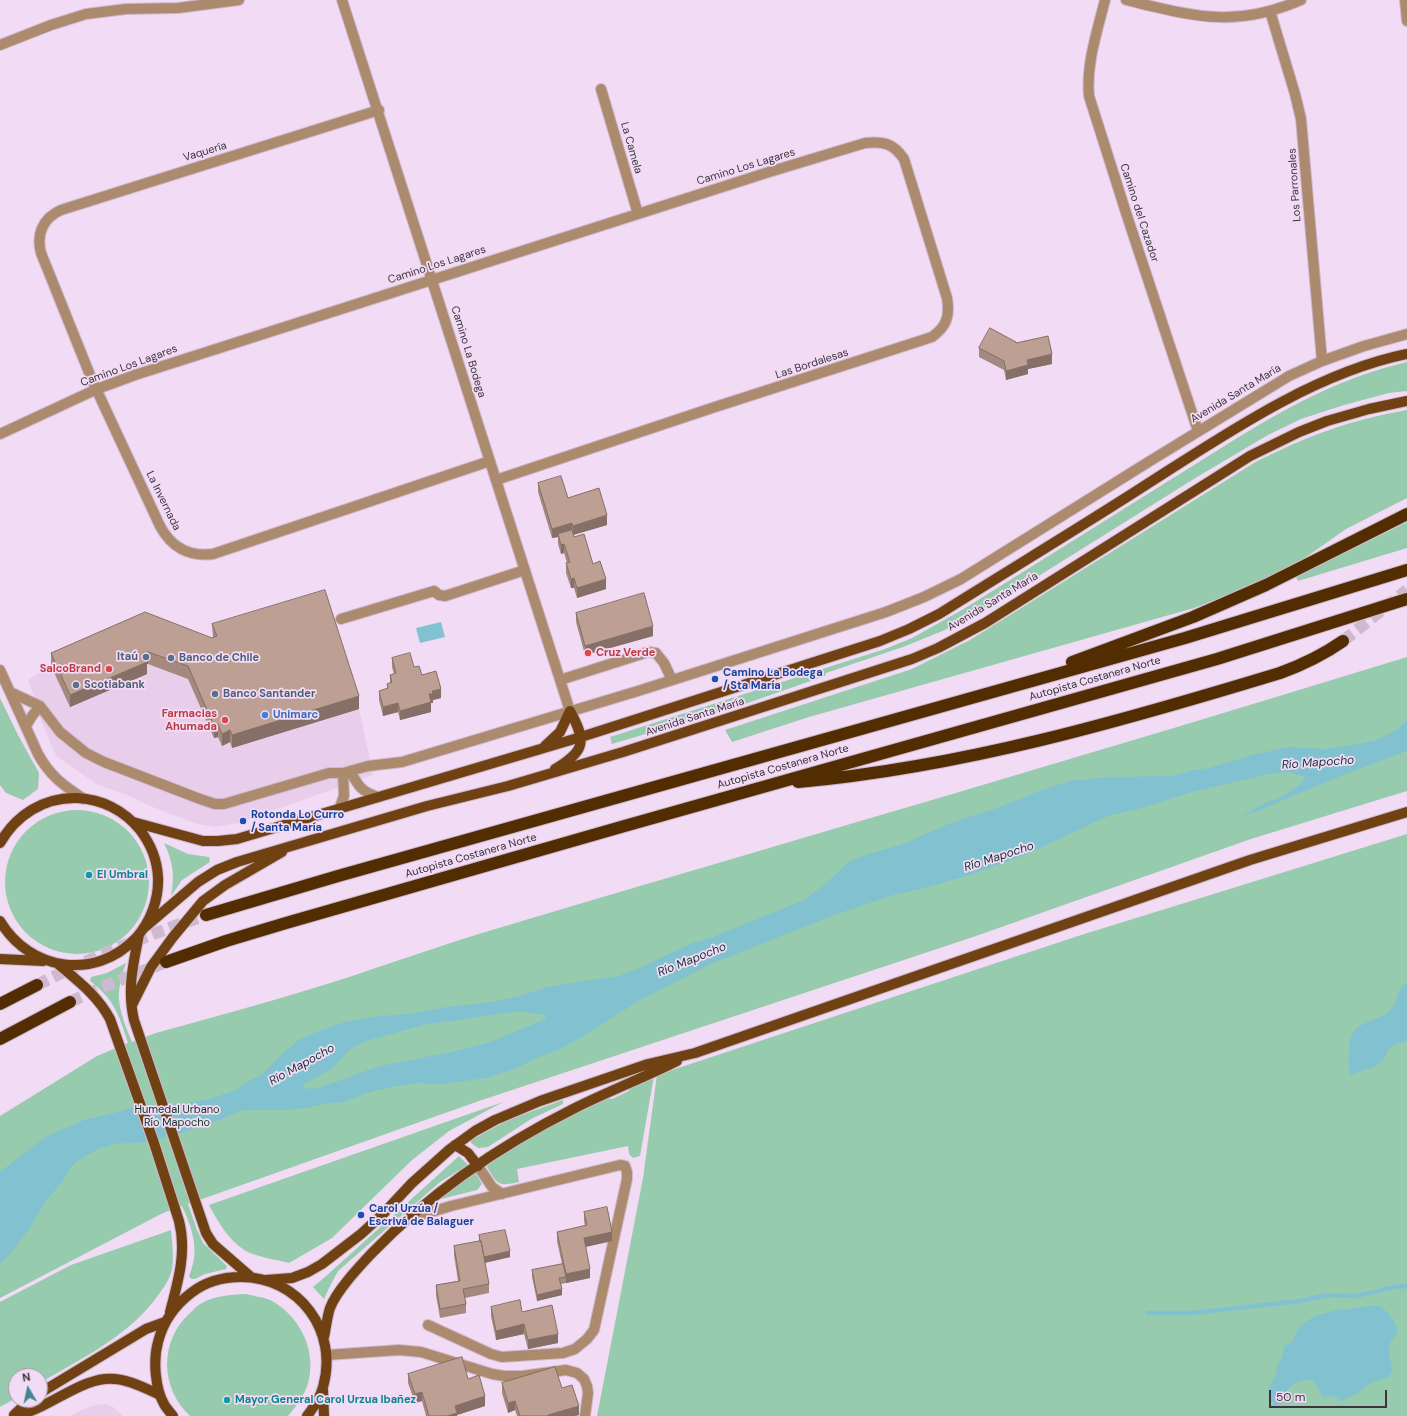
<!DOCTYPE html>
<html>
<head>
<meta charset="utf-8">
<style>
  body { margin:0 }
  #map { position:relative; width:1407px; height:1416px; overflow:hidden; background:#f2dbf4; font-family:"DM Sans",sans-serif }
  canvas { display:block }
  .north { position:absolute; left:8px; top:1368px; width:40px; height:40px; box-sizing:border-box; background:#f2dbf4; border:1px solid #a998ab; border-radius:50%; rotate:351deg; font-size:11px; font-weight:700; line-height:16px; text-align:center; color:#3c333d }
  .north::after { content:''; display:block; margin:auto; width:14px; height:18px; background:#418791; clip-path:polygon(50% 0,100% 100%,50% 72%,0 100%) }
  .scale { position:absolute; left:1269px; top:1390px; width:118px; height:18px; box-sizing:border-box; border:2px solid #3c333d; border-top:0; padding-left:5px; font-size:12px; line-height:14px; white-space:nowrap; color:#3c333d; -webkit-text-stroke:3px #f2dbf4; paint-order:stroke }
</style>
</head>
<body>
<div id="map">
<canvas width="1407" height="1416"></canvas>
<div class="north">N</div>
<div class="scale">50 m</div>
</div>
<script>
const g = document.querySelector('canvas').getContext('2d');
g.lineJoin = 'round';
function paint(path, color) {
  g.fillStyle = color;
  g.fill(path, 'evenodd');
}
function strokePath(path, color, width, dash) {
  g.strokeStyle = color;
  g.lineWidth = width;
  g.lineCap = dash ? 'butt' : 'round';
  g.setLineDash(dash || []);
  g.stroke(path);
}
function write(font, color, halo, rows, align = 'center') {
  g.font = font + ' "DM Sans",sans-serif';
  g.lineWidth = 3.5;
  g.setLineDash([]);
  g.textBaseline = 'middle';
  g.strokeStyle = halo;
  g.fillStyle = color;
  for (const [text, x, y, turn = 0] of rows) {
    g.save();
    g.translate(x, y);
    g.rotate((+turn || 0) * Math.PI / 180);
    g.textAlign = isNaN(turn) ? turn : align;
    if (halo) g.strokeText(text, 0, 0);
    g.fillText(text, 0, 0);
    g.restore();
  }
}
const built = new Path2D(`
  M212 636 359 709 373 775 238 823 215 827 198 824 189 821 150 806 130 796 98 785 56 756 38 713 35 698 28 680 51 666 217 648Z
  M106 1404 113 1407 123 1416H70L81 1410 95 1405Z`);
const green = new Path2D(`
  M1407 362V391L1389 393 1344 405 1301 419 1268 435 1197 477 1021 587 945 630 903 647 826 673 825 676 739 706 612 744 610 737 885 649 912 638 962 610 1242 435C1297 402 1344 377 1407 362Z
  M1407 410V498L1346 529 1302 560 1253 585 1194 608 809 717 732 742 725 730 912 669 970 640 1254 463C1306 436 1350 420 1407 410Z
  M1407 522V548L1298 581 1296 577Z
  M1407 657V791L1251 839 973 937 479 1101 188 1204 197 1230 203 1243 227 1266 226 1269 205 1274 195 1279H191L189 1276C200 1251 193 1230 182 1206L163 1213 0 1298V1116L97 1056 128 1043C119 1015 115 1000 90 981L91 977 107 973 126 963C122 975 118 988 119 1000 120 1012 127 1031 132 1042L156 1033C209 1018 262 1004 314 988 370 971 426 950 482 933 790 841 1100 752 1407 657Z
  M0 698 17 733 39 773 38 789 23 800 6 793 0 785Z
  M5 882a72 72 0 1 1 144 0a72 72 0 1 1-144 0Z
  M1407 834V1416H597L643 1178 657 1075 1078 936Z
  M164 843 188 854 209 857 210 862 182 880 171 896C175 875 173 862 164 843Z
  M654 1076 640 1156 633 1158 629 1154 628 1146 517 1169 519 1182C497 1187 497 1184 486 1165L528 1138 605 1098 612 1099 629 1091 627 1087Z
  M563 1100V1104L531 1119 488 1147 478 1148 471 1143V1140L508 1120Z
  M503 1102 449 1131 412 1160 332 1238 289 1263C277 1260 254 1256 244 1250 228 1239 218 1222 209 1205Z
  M459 1156 468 1165 440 1182 338 1271 329 1288 324 1299 313 1287 325 1277Z
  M475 1172 482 1184 477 1190 437 1200Z
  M171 1230C172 1241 175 1263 171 1273 169 1280 164 1287 159 1294 131 1335 82 1358 40 1383V1376H16V1398L0 1407V1302L71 1265Z
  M246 1294C253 1296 263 1297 270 1300 298 1314 316 1348 309 1379 306 1394 297 1405 288 1416H190C160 1388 159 1341 190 1313 194 1310 197 1305 202 1303 218 1295 229 1295 246 1294Z`);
const water = new Path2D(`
  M441 622 445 637 420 643 416 628Z
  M1407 720V751L1333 779 1258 811 1241 816 1265 803 1285 795 1303 782 1305 777 1288 772 1274 773 1192 792 1138 809 1108 816 1023 856 970 875 932 886 890 896 829 917 713 963 640 1000 577 1040 556 1051 536 1058 517 1068 486 1078 458 1082 439 1084 418 1083 397 1086 370 1092 342 1103 335 1102 306 1108 286 1110H245L232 1114 222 1119 181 1133 148 1142 113 1144 99 1149 89 1154 75 1163 69 1170 61 1183 44 1204 31 1226 9 1255 0 1263V1172L47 1136 84 1120 118 1112 133 1107 143 1106 172 1105 206 1100 234 1091 247 1082 264 1073 284 1052 301 1038 332 1026 348 1021 380 1016 408 1014 447 1007 492 1002 524 995 543 988 564 984 619 976 642 967 690 944 713 937 802 901 824 885 849 862 865 855 903 844 948 824 994 809 1044 789 1071 781 1107 777 1172 776 1193 770 1209 768 1252 755 1289 747 1325 749 1358 744 1376 740 1389 734 1399 728ZM520 1011 546 1015 545 1019 491 1042 451 1052 380 1066 318 1088 308 1089 303 1087 305 1084 332 1069 348 1051 356 1046 370 1040 423 1025Z
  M1407 983V1041L1396 1044 1388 1050 1383 1060 1376 1066 1351 1075C1347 1068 1349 1061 1349 1054 1349 1015 1372 1029 1392 1008 1399 1000 1396 988 1407 983Z
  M1370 1306C1374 1306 1377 1305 1380 1307 1387 1310 1398 1324 1397 1331 1396 1338 1389 1341 1389 1348 1388 1355 1392 1363 1393 1370L1389 1377 1371 1383 1355 1395 1342 1401 1332 1396 1323 1397C1319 1391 1318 1385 1313 1380 1294 1379 1287 1387 1281 1404L1274 1406C1259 1389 1279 1381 1277 1365L1281 1361 1285 1346 1293 1341C1295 1337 1295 1332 1298 1329 1315 1309 1346 1310 1370 1306Z`);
const stream = new Path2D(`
  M1148 1313H1193L1300 1301 1327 1295 1356 1296 1395 1287 1407 1286`);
const highwayTunnel = new Path2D(`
  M1343 641 1407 590
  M37 985C92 957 148 935 206 915
  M70 1002 110 984 166 962`);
const minor = new Path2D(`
  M342 0 570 711
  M1105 0C1097 32 1086 64 1089 96L1128 219 1198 431
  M1126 0C1193 16 1234 29 1301 0
  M1405 0 1407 21
  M1270 11 1295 94 1301 119 1322 361
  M0 45 51 25 86 14 126 9 178 8 239 0
  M601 89 638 214
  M379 110 61 210C43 218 36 234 41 253L92 380 160 526C171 547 189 557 213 554L490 461
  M0 434 97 389 135 375 769 172 865 143C883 141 893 143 904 159L947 298C950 316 947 326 932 337L712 408 496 480
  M341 619 434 591 439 595 445 596 525 570
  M0 670 38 754C50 776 64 786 84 799
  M560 680 648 652 656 653 664 663 672 680
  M10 692 40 706 60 732 86 753 104 762 200 799 215 804H224L329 773H343L368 766 402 762 638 691 886 612 924 597 961 579 1150 461 1289 376 1322 361 1364 346 1407 334
  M26 726 32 716 40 706
  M350 771C359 787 361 791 378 797
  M340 807 344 796 343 773
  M478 1166 492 1187 502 1194
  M408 1219 451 1206 620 1165 625 1166 627 1172V1179L594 1330 587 1339 575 1349 563 1353 502 1357 491 1354 428 1325
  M327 1355 399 1350 421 1352 492 1374 504 1376H522L566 1370 577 1373 584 1379 587 1386 588 1393 585 1416`);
const major = new Path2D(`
  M545 746 560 732 570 711
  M555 769C585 751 587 742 570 711
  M133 822 203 841H218L237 839 581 737 880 641 909 629 939 614C1006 572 1074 531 1141 488 1221 437 1313 373 1407 354
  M0 843C16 815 44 797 77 798 101 799 124 810 140 830 150 843 157 859 158 877 159 899 151 921 136 938 95 981 30 971 0 921
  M144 928 198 882 217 870 237 862 427 806 508 786 623 752 912 659 938 648 985 623 1250 456 1299 432 1327 421 1369 409 1407 401
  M139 935C133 964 127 991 134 1020L206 1233 213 1244 251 1277
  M0 959 43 961
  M58 964C78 981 98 996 110 1019L154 1143 179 1221C187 1252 178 1282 170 1312
  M132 1005 151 967 173 937 203 901 225 885 282 852
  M455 1145 468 1153 478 1166
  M266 1280 292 1278 308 1272 322 1264 361 1234 383 1214 412 1183 450 1149 475 1131 495 1120 540 1101 648 1064 695 1053 1250 860 1407 812
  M324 1337C326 1328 327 1317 330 1308 337 1290 359 1267 372 1253 430 1193 501 1145 575 1108 609 1091 643 1078 677 1061
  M323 1390 324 1416
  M40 1393 146 1329 165 1322
  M14 1415 30 1400
  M17 1416C24 1413 33 1411 40 1407 59 1398 84 1381 105 1379 124 1377 143 1387 160 1395
  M173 1416C170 1412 166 1408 164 1404 155 1388 153 1360 158 1342 163 1322 174 1306 191 1293 205 1282 223 1277 241 1277 299 1277 339 1331 323 1387 320 1398 314 1407 307 1416`);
const highway = new Path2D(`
  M1072 662 1193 617 1266 585 1407 514
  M798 782C963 767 1122 721 1280 673 1302 665 1323 655 1343 641
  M206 915 338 876 1185 638 1407 570
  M166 962 226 941 286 923 621 827 1217 659 1407 599
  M0 1004 37 985
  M0 1039 70 1002`);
const wall = new Path2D(`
  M1016 343 1052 364 1028 369V374L1006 380 1004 370 979 357V348Z
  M538 483 568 498 607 525 573 535 574 537 593 564 606 589 577 598 574 588H571L566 573V563H567L564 553 561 554 558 544V537L552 538 538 492Z
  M576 613 653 636 585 655 576 622Z
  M212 624 359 709 232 748 230 742 222 746 218 737 214 738 188 679 148 664H147V674L70 707 51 666V653L212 638H213Z
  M392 658 414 667 441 698 433 700V703H431V712L400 720 398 712 383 716 379 700V691L387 689V684L390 683V675L394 674 392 667Z
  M584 1212 612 1241 586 1247 590 1278 561 1284 562 1295 537 1301 532 1277V1270L562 1264 557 1241V1232L585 1226 584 1221Z
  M479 1235 510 1257 485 1263 489 1284V1293L465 1298 466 1304V1313L440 1318 436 1295V1285L458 1281 454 1255V1246L479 1241Z
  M491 1307 522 1312 558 1343 528 1349 524 1334 496 1340 491 1316Z
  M408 1374 468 1379 485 1406 457 1415V1416H426L422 1401 415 1403 408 1383Z
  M502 1383 562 1388 579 1415 575 1416H517L515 1410 508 1413 502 1393Z`);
const shadedWall = new Path2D(`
  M1052 354V364L1028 369V374L1006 380V371L1027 360Z
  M607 515V525L573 535V526Z
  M572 523V532L558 534V537L552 538V529Z
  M564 544V553L561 554V545Z
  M574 578V588H571V579Z
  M606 579V589L577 598V588Z
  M653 626V636L585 655V646Z
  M148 652V664H147V674L70 707V695L143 653Z
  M441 689V698L433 700V703H431V712L400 720V711L429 694 432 691Z
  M359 696V709L232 748V735Z
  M398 703V712L383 716V707Z
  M218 724V737L214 738V726Z
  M230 730V742L222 746V734Z
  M612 1232V1241L584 1247V1238Z
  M510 1251V1257L484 1263V1257Z
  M590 1269V1278L566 1283V1274Z
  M562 1289V1295L537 1301V1295Z
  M524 1324V1334L496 1340V1331Z
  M558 1334V1343L528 1349V1340Z
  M422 1392V1401L415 1403V1394Z
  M485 1396V1406L457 1415V1416H447L455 1406Z
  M515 1401V1410L508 1413V1403Z
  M579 1406V1415L575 1416H548V1415Z`);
const building = new Path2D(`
  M990 328 1016 342V343L1048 336 1052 354 1027 360 1028 365 1006 371 1004 361 979 348Z
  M561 476 568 498 599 488 607 515 573 526 572 523 552 529 538 483Z
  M572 530 574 537 584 534 593 564 600 561 606 579 577 588 574 578 571 579 566 563 570 562 564 544 561 545 558 534Z
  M325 590 359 696 232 735 230 730 222 734 218 724 214 726 188 666 148 652 143 653 147 662 70 695 51 653 145 612 212 638 217 636 212 624Z
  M644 593 653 626 585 646 576 613Z
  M410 653 414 667 419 666 422 675 436 671 441 689 432 691 433 694H429L431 702 400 711 398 703 383 707 379 691 388 688 387 684 392 682 390 675 396 673 392 658Z
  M607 1207 612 1232 584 1238 590 1269 566 1274 557 1232 587 1225 584 1212Z
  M505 1230 510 1251 484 1257 481 1241H480L479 1235Z
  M481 1241 489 1284 463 1289 466 1304 440 1309 436 1285 460 1281 454 1246Z
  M563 1264 566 1277 559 1278 562 1289 537 1295 532 1270Z
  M520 1300 522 1312 552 1305 558 1334 528 1340 524 1324 496 1331 491 1307Z
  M462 1357 468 1379 479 1375 485 1396 455 1406 457 1413 447 1416H429L422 1392 415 1394 408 1374Z
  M555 1367 562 1388 572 1385 579 1406 548 1415V1416H520L515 1401 508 1403 502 1383Z`);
const markers = [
  [588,653,4,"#e0444e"],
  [146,657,4,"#5c6f8a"],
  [171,658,4,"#5c6f8a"],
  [109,669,4,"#e0444e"],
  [715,679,4,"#1a4fb4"],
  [76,685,4,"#5c6f8a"],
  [215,694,4,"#5c6f8a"],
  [265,715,4,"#3f7fe0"],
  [225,720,4,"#e0444e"],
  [243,821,4,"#1a4fb4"],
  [89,875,4,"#0f9aa8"],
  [361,1215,4,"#1a4fb4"],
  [227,1400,4,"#0f9aa8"]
];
const streetNames = [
  ["La Camela",631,148,74],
  ["Vaquería",205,152,-17],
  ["Camino Los Lagares",746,167,-17],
  ["Los Parronales",1295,185,-94],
  ["Camino del Cazador",1139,213,72],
  ["Camino Los Lagares",437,265,-18],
  ["Camino La Bodega",468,352,73],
  ["Las Bordalesas",812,364,-18],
  ["Camino Los Lagares",129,366,-20],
  ["Avenida Santa María",1236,394,-31],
  ["La Invernada",163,501,64],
  ["Avenida Santa María",993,602,-31],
  ["Autopista Costanera Norte",1095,679,-16],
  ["Avenida Santa María",695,717,-18],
  ["Autopista Costanera Norte",783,767,-16],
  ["Autopista Costanera Norte",471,856,-16]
];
const healthNames = [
  ["Cruz Verde",596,653,"left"],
  ["SalcoBrand",101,669],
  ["Farmacias",217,714],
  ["Ahumada",217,727]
];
const serviceNames = [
  ["Itaú",138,657,"right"],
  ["Banco de Chile",179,658],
  ["Scotiabank",84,685],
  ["Banco Santander",223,694]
];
const transitNames = [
  ["Camino La Bodega",723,673],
  ["/ Sta María",723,686],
  ["Rotonda Lo Curro",251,815],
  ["/ Santa María",251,828],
  ["Carol Urzúa /",369,1209],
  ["Escrivá de Balaguer",369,1222]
];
const shopNames = [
  ["Unimarc",273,715]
];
const cultureNames = [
  ["El Umbral",97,875],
  ["Mayor General Carol Urzua Ibañez",235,1400]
];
const parkNames = [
  ["Humedal Urbano",177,1110],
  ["Río Mapocho",177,1123]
];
const waterNames = [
  ["Río Mapocho",1318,763,-4],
  ["Río Mapocho",999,857,-18],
  ["Río Mapocho",692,960,-22],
  ["Río Mapocho",302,1065,-29]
];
paint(built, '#e9ceec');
paint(green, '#97cbae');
paint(water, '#82c2d0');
strokePath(stream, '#82c2d0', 4.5);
strokePath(highwayTunnel, '#ceb9cf', 12, [12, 6]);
strokePath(minor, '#ceb9cf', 12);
strokePath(major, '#ceb9cf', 12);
strokePath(highway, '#ceb9cf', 14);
strokePath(minor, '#ac8a6d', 10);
strokePath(major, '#704213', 10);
strokePath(highway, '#532d02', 12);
paint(wall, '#a3897e');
paint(shadedWall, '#856f67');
paint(building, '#be9f93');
strokePath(building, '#856f67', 1);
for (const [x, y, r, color] of markers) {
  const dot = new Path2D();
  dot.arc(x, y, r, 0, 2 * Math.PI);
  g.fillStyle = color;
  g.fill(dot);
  strokePath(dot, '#f2dbf4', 1.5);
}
write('11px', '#3c333d', '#f2dbf4', streetNames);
write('bold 11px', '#be3a42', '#f2dbf4', healthNames, 'right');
write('bold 11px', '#4e5e75', '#f2dbf4', serviceNames, 'left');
write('bold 11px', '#164399', '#f2dbf4', transitNames, 'left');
write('bold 11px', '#366cbe', '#f2dbf4', shopNames, 'left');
write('bold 11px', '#0d838f', '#f2dbf4', cultureNames, 'left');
write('11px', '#0b3623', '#f2dbf4', parkNames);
write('italic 12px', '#123238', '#f2dbf4', waterNames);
</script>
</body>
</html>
